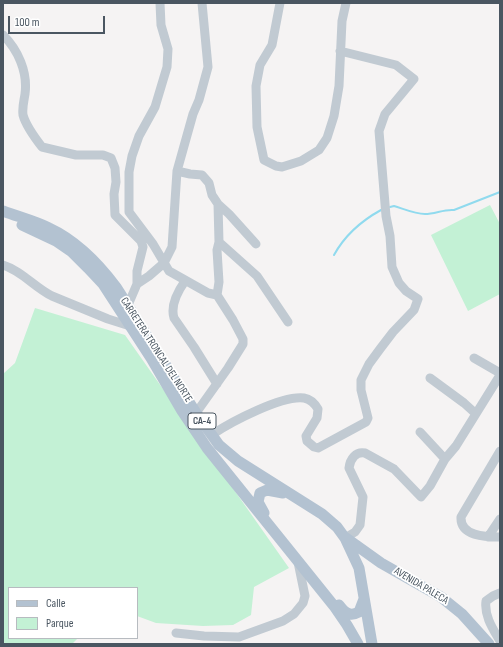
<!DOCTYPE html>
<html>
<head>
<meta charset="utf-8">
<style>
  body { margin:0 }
  #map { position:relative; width:503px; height:647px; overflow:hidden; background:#f5f3f3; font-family:"Sofia Sans Condensed",sans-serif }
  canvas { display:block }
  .frame { position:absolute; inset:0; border:4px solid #4a5661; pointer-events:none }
  .legend { position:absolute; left:8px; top:587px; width:130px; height:52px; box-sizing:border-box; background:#fff; border:1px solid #b7bbc0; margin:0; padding:5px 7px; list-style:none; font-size:12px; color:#4a5661 }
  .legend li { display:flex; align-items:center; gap:8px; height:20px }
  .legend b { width:20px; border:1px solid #b7bbc0 }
  .scale { position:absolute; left:8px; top:16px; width:97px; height:18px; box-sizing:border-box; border:2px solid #4a5661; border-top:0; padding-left:5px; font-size:12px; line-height:14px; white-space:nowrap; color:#4a5661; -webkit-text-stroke:3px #fff; paint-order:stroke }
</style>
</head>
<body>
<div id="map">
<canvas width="503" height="647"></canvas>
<div class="frame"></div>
<ul class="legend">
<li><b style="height:5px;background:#b3c2d1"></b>Calle</li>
<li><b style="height:11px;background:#c3f1d5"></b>Parque</li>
</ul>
<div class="scale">100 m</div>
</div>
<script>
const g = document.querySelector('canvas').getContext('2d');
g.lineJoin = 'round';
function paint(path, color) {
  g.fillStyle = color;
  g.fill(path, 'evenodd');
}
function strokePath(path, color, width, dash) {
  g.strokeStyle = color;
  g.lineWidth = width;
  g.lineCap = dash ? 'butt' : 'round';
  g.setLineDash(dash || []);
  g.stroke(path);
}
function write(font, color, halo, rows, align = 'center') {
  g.font = font + ' "Sofia Sans Condensed",sans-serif';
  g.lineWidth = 3.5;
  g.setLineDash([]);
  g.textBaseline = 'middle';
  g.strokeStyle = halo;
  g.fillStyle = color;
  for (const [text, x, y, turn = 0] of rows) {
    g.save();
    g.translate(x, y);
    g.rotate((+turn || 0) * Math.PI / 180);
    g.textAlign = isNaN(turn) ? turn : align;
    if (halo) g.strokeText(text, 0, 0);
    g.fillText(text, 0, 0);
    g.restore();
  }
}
const green = new Path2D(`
  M490 205 500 224V294L468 311 431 235Z
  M35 308 125 335 289 568 254 587 251 615 233 625 203 626 156 623 137 616V588H9V638H78L72 644H3V374L15 363Z`);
const stream = new Path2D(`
  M390 207 394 206C404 209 415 214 425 214 435 214 444 209 454 210L500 192
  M334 255C345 235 361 221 381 210`);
const minor = new Path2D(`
  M160 3 161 25 168 49 167 67 155 107 139 136 132 156 129 172V212L153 244 169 271 208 293 217 295 233 320 243 339V344L228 368 196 413
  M280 3 272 45 260 65 256 86 257 127 264 160 276 166 282 167 301 161 319 150 327 138 334 116 339 86 342 21 346 3
  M3 35C18 50 28 72 25 94 24 101 22 107 23 115 26 126 35 138 42 147L76 155H103L111 158 115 168 116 182 114 194 115 215 141 241 143 247 137 271V284L128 305
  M177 171 190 174 202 175 209 183 212 195 218 204 219 242 217 250 219 282 217 295
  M218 204 229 214 256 244
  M219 242 257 276 288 322
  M3 265C22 271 34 287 52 296L108 319 130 326
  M185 281C178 291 170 305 174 318L194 347 217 384
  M137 284 149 276 164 263 172 247 177 171 193 114 199 100 208 67 202 3
  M474 358 500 373
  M430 378 464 403 475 413
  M420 432 445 459
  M213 434C231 422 282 395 304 398 310 399 315 404 318 409L317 418 306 436 307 441 314 447 318 448 366 422 368 418 361 390V380L369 364 380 349 393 332 414 310 418 299 406 291 399 283 392 267 390 236 386 216 379 131 385 114 414 79 396 65 340 51
  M500 451 461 517C460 536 485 537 500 537
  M488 537 500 519
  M345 538 355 532 360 525 363 497 349 468C350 459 356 451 365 453L394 469 421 497 430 486 445 459 456 446 500 375
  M500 593 493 596 486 601C484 616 493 629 500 641
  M176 633 204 636 239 637 283 621 294 614 303 603 305 596 298 562`);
const major = new Path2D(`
  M3 211C19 217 35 221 49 228 77 241 98 263 116 287L196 413 219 445 238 461 322 514 337 527 345 538 359 568 372 644
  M22 225 56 241 72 252 88 268 103 284 151 358 182 411 207 448 334 606 347 625 358 644
  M264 513 258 502 260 493 267 490 283 493
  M346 538 381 563 441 597 462 614 489 644
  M339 605C345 613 350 617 359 612L364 599`);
const shields = [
  [202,421,28]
];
const shieldNames = [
  ["CA-4",202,421]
];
const streetNames = [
  ["CARRETERA TRONCAL DEL NORTE",156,350,57],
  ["AVENIDA PALECA",421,586,31]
];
paint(green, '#c3f1d5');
strokePath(stream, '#90daee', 2);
strokePath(minor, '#c1cad2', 9);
strokePath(major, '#b3c2d1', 11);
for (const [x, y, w] of shields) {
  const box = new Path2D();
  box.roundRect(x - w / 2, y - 8, w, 16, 3);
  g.fillStyle = '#fff';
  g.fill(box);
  strokePath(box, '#4a5661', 1);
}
write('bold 10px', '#4a5661', null, shieldNames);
write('11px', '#4a5661', '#fff', streetNames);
</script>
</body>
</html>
